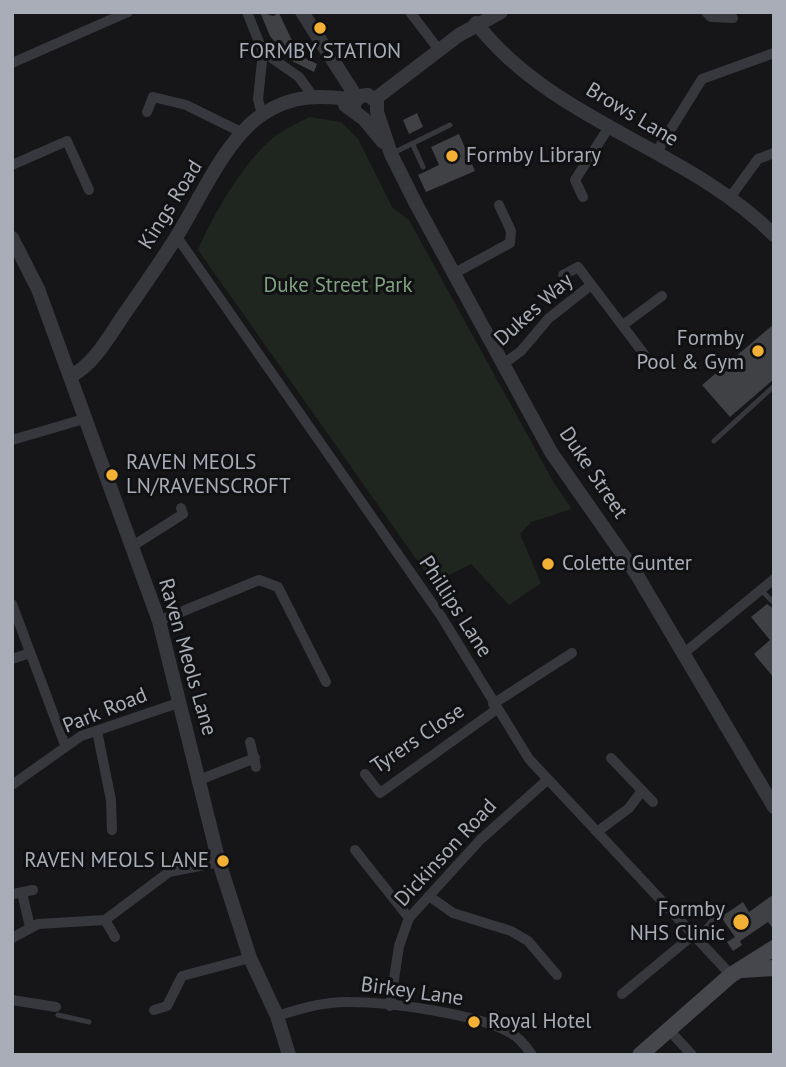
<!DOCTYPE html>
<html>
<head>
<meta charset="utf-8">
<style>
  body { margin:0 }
  #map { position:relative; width:786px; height:1067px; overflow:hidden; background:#161618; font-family:"PT Sans",sans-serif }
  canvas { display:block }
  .frame { position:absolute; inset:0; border:14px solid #a8adb8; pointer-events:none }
</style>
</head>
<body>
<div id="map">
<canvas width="786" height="1067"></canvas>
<div class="frame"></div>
</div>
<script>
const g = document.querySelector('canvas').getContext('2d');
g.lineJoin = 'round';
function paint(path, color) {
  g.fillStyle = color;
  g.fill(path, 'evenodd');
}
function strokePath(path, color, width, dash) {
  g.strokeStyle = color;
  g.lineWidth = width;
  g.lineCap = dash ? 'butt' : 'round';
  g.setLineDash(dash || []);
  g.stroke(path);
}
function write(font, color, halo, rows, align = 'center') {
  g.font = font + ' "PT Sans",sans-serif';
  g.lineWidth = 6;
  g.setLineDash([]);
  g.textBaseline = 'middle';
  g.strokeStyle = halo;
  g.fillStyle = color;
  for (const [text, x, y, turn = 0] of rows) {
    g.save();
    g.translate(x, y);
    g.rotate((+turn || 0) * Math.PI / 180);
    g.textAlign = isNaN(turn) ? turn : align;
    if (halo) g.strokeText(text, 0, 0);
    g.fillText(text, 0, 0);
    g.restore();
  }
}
const green = new Path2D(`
  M310 117 341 122 358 139 392 207 409 220 554 483 572 509 531 522 520 534 541 583 509 605 471 564 433 583 198 250C212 216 249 152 281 132 290 126 300 122 310 117Z`);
const building = new Path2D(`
  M260 12 273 16 279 13 296 49 293 52 317 64 314 72 288 59 270 36Z
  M417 113 423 127 409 134 403 120Z
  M459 134 475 171 426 192 418 175 439 165 431 147Z
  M774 324V379L730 417 702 385Z
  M767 604 774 609V678L754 654 770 640 751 617Z
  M774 894V930L768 922 740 941 742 945 733 951 727 942 735 937 721 917 743 902 749 912Z`);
const service = new Path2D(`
  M413 145 423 167
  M391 154 450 125
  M714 441 774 386
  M761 590 774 603
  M696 939 722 908
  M58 1015 89 1022`);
const minor = new Path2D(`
  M247 12 263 52 299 77 312 95
  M410 12 439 50
  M706 12 711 17 733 18
  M12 63 128 12
  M147 112 153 97 186 105 243 133
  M262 115 258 99 263 52
  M656 153 702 79 774 53
  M12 165 67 141 89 190
  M583 197 575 180 609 127
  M729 199 758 159 774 153
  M177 237 441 616 529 759 731 975
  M453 274 510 243 511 231 499 205
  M563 275 578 267 644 354
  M623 325 662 296
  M502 365 521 351 549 318 591 285
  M12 440 84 419
  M131 547 183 514 181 508
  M12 604 65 745
  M159 621 259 580 278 587 326 682
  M683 654 774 579
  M12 659 30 653
  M493 704 572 653
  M97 731 111 800 112 830
  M250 742 256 767
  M611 758 653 802
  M365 774 380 793 497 709
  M199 780 255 758
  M12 785 81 736 181 702
  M597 832 629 808 641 792
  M355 850 409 918
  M22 893 30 927
  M13 894 33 890
  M429 896 453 913 511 931 528 941 557 975
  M105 920 115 937
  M12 938 38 924 105 920 169 872 219 862
  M622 994 693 935
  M12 1000 56 1007
  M390 1006 399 946 409 918 480 840 546 781
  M154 1010 167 1006 182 976 250 958
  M277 1016C300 1009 325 1001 350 1002 389 1002 476 1014 509 1032 519 1037 526 1046 532 1055
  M668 1029 692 1055`);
const tertiary = new Path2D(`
  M302 12 357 98
  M476 23C553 122 687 148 774 235
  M375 99 459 35 501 12
  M345 105 364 119 383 142
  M354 110V103L360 96 368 95 377 102V112L391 154 416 204 551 452 637 575 774 807
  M12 238 38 289 159 621 219 862 250 958 277 1016 289 1055
  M71 376C94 364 108 338 123 316 141 290 160 263 177 236 200 199 226 138 263 114 293 94 322 95 356 100`);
const secondary = new Path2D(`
  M741 970 774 968
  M640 1055 731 975 774 948`);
const markers = [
  [320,28,7,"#f2b134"],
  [452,156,7,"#f2b134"],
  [758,351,7,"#f2b134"],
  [112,475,7,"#f2b134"],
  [548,564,7,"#f2b134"],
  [223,861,7,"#f2b134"],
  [741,922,9,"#f2b134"],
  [474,1022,7,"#f2b134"]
];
const poiNames = [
  ["FORMBY STATION",320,52,"center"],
  ["Formby Library",466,156],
  ["Formby",744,339,"right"],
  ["Pool & Gym",744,363,"right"],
  ["RAVEN MEOLS",126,463],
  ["LN/RAVENSCROFT",126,487],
  ["Colette Gunter",562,564],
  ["RAVEN MEOLS LANE",209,861,"right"],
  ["Formby",725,910,"right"],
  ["NHS Clinic",725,934,"right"],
  ["Royal Hotel",488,1022]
];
const streetNames = [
  ["Brows Lane",632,115,31],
  ["Kings Road",171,205,-58],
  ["Dukes Way",534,310,-42],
  ["Duke Street",593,473,56],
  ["Phillips Lane",455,607,57],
  ["Raven Meols Lane",187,657,74],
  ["Park Road",105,711,-22],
  ["Tyrers Close",418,739,-34],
  ["Dickinson Road",446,853,-47],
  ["Birkey Lane",412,992,8]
];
const parkNames = [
  ["Duke Street Park",338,286]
];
paint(green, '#1e261f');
paint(building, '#404145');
strokePath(service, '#37383d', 5);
strokePath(minor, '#37383d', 10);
strokePath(tertiary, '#37383d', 14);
strokePath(secondary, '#45474d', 16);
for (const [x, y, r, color] of markers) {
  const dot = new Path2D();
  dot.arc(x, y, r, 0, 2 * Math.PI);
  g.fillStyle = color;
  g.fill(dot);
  strokePath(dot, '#111113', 2.5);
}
write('21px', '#a8adb8', '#111113', poiNames, 'left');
write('21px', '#a8adb8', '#111113', streetNames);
write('21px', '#7fa381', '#111113', parkNames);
</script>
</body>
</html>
